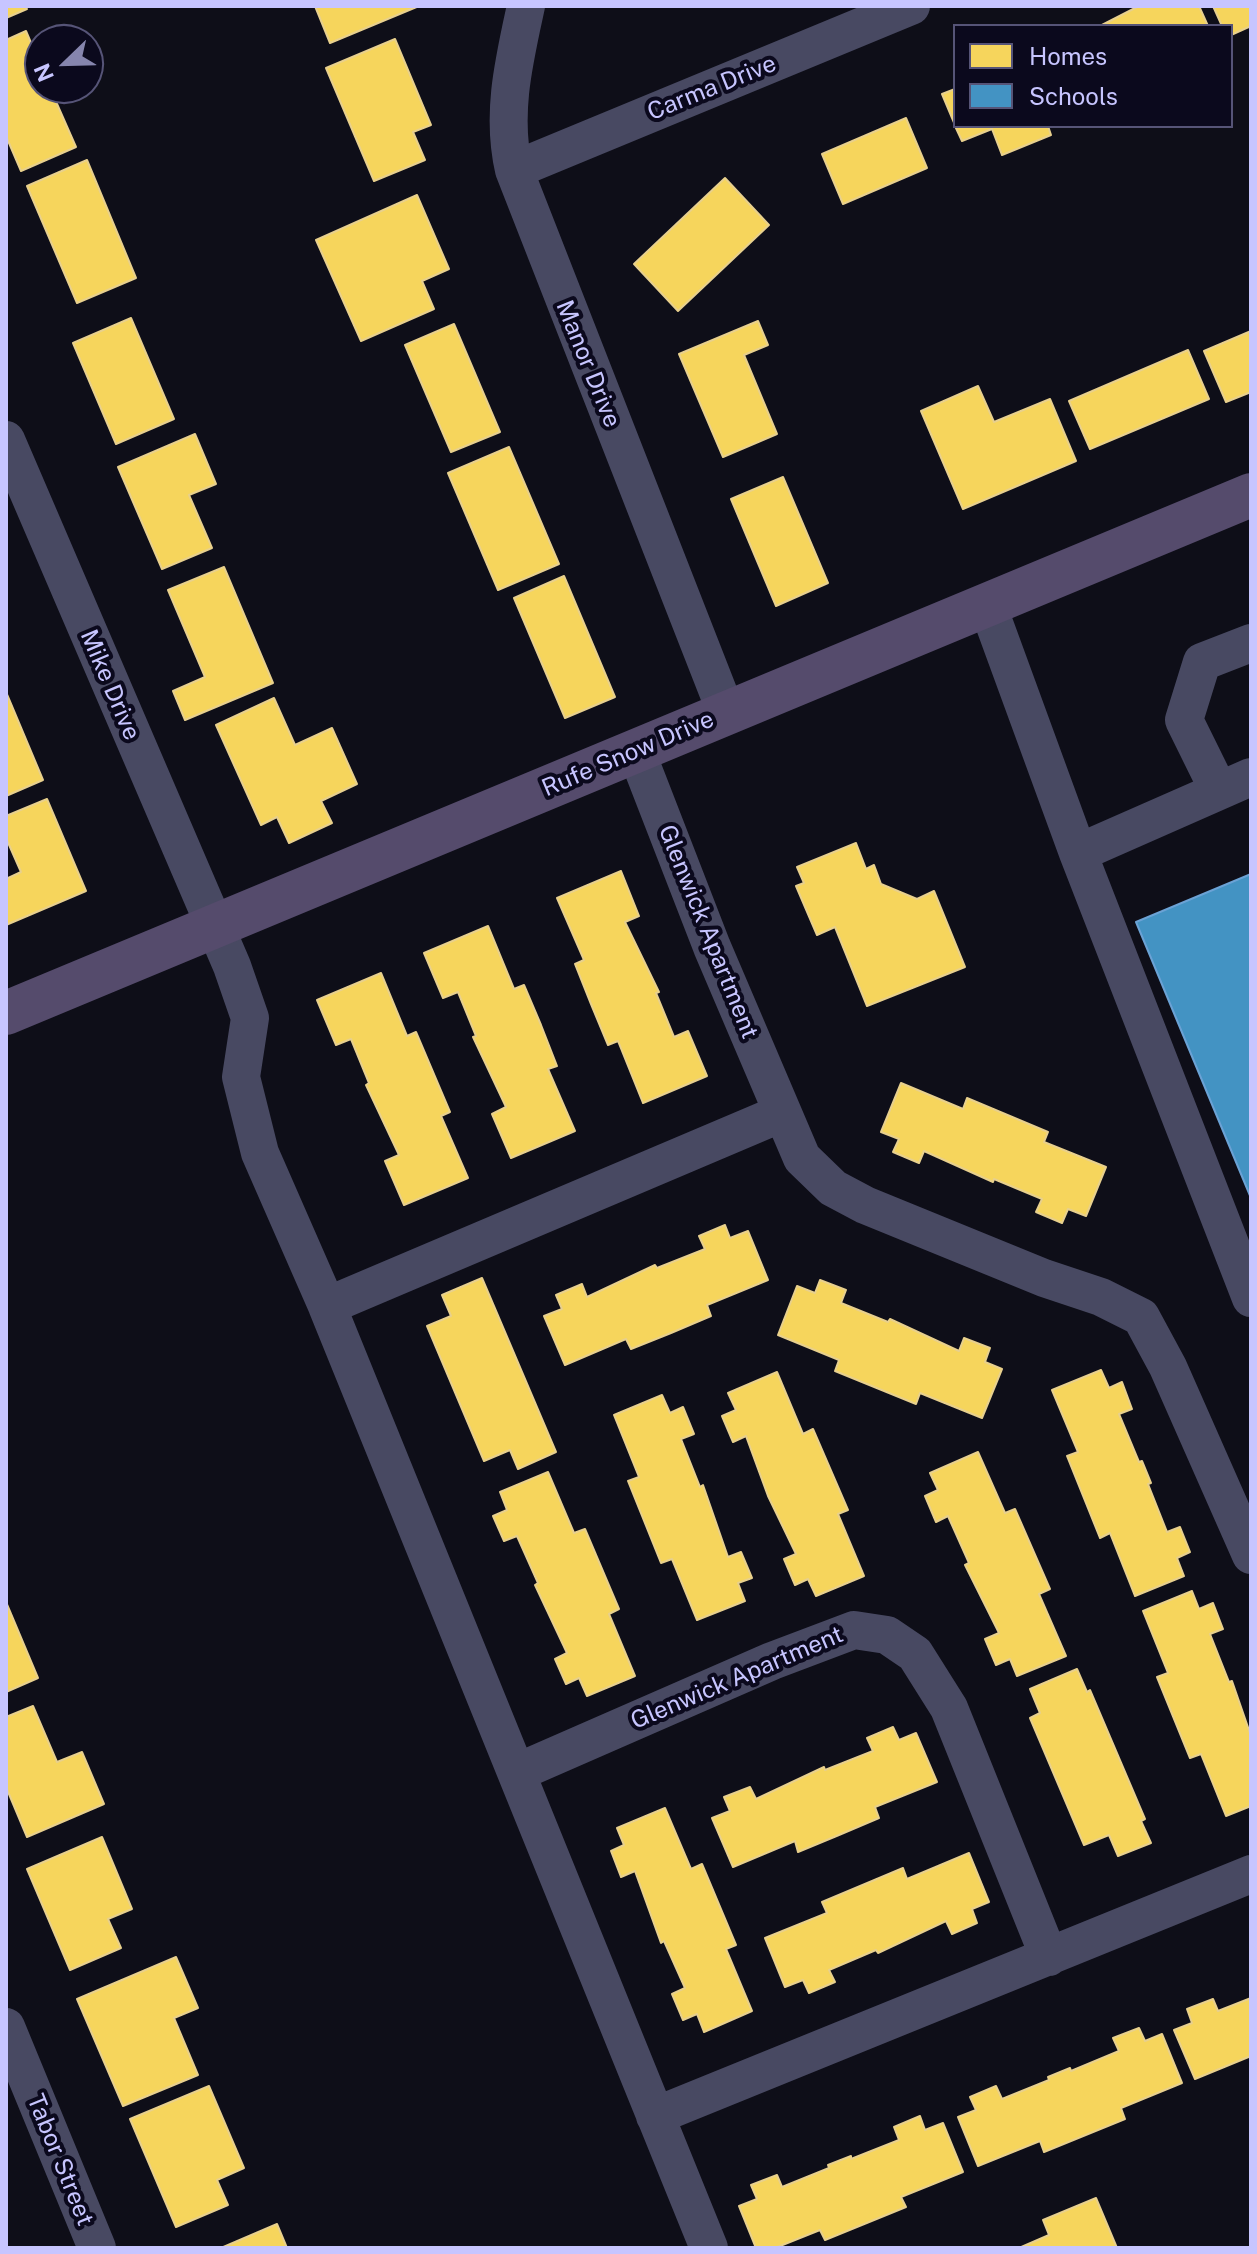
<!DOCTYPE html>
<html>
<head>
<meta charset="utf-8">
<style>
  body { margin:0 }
  #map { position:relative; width:1257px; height:2254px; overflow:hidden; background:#0e0e18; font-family:"Public Sans",sans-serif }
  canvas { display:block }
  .frame { position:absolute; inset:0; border:8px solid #c7c5ff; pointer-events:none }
  .legend { position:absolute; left:953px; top:24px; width:280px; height:104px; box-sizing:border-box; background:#0b091d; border:2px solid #565477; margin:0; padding:10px 14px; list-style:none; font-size:24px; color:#c7c5ff }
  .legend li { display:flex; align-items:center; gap:16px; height:40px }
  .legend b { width:40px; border:2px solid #565477 }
  .north { position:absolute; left:24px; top:24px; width:80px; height:80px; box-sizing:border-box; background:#0b091d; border:2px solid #565477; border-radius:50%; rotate:247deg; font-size:22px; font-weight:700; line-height:32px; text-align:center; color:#c7c5ff }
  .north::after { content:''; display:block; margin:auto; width:28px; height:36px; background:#8685ae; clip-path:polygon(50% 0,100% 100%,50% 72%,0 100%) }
</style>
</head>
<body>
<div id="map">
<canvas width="1257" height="2254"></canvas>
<div class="frame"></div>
<ul class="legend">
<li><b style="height:22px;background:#f6d55c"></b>Homes</li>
<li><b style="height:22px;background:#4393c3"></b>Schools</li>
</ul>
<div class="north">N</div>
</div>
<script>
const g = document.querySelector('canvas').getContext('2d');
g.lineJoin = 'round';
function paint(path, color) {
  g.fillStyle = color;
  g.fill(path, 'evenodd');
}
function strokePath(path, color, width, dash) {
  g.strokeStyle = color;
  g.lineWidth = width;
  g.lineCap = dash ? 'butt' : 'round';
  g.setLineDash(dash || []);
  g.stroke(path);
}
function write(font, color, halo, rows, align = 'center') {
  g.font = font + ' "Public Sans",sans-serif';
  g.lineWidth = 8;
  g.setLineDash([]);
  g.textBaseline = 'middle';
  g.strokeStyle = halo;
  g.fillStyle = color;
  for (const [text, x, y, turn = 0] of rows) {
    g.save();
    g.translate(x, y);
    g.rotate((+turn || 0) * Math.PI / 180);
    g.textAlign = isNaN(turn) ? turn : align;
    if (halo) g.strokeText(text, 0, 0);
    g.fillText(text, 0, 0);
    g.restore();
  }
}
const homes = new Path2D(`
  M6 6H25L27 9 6 18Z
  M315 6H419L330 43Z
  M1139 6H1199L1208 26H1100Z
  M1213 6H1251V26L1231 35V26H1222Z
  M26 31 40 64V88H50L76 147 21 171 6 136V40Z
  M395 39 431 125 413 132 425 160 374 181 326 68Z
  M955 89V125L942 94Z
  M906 118 927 168 843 204 822 154Z
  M955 126H1048L1051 135 1002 155 992 129 962 141Z
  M87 160 136 278 77 303 27 186Z
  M725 178 769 225 678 311 634 264Z
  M417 195 449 269 422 281 434 309 361 341 316 240Z
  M131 318 174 419 116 444 73 343Z
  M758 321 768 345 744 355 777 434 723 457 679 354Z
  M454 324 500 432 451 452 405 345Z
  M1251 331V392L1226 402 1204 351Z
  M1188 350 1209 399 1090 449 1069 401Z
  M978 386 994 422 1050 399 1076 461 963 509 921 411Z
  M195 434 216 484 189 495 212 548 162 569 118 467Z
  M509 447 559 564 498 590 448 473Z
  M783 477 828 583 776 606 731 499Z
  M224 567 273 683 185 720 173 691 205 677 168 590Z
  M564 576 615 697 565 718 514 598Z
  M6 692 43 780 6 796Z
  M274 698 295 745 332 728 357 784 321 801 332 823 289 843 277 817 261 825 216 725Z
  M47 799 86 891 6 925V879L21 872 6 838V816Z
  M856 843 866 869 874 865 881 884 917 899 934 891 965 967 867 1006 835 927 817 935 796 886 804 883 797 867Z
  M621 871 639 916 625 922 659 992 656 993 674 1037 688 1031 707 1076 643 1103 618 1041 608 1045 591 1004 575 964 584 960 557 898Z
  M488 926 514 989 524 985 541 1025 557 1066 548 1069 575 1131 511 1158 492 1114 506 1107 473 1037 476 1036 458 992 443 998 424 953Z
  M381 973 407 1036 416 1032 450 1112 441 1116 468 1178 404 1205 385 1161 399 1155 366 1085 369 1083 351 1039 336 1045 317 1000Z
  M901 1083 963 1109 967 1098 1048 1132 1044 1142 1106 1167 1086 1216 1068 1209 1062 1223 1036 1212 1042 1199 994 1179 993 1182 924 1151 919 1163 893 1152 899 1139 881 1132Z
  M725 1225 730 1238 748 1231 768 1280 707 1305 711 1316 671 1333 631 1349 626 1339 565 1365 544 1316 562 1309 556 1295 582 1284 587 1297 655 1265 657 1268 705 1249 699 1236Z
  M482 1278 556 1452 518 1469 510 1450 484 1461 427 1326 451 1316 442 1295Z
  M820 1280 846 1290 841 1303 888 1322 890 1319 959 1351 964 1338 990 1348 985 1362 1002 1369 982 1418 920 1393 916 1404 835 1371 839 1360 778 1335 797 1286 815 1293Z
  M1101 1370 1109 1388 1122 1382 1132 1409 1119 1414 1139 1462 1142 1461 1151 1483 1148 1484 1167 1532 1180 1527 1190 1552 1177 1558 1184 1576 1135 1596 1110 1533 1100 1538 1067 1456 1078 1452 1052 1390Z
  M777 1372 803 1434 813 1429 848 1510 838 1514 864 1576 816 1596 808 1579 795 1585 784 1559 796 1554 768 1496 746 1436 733 1442 722 1416 736 1410 728 1393Z
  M662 1395 670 1413 683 1407 694 1434 681 1439 700 1487 703 1485 728 1557 741 1552 752 1578 738 1583 745 1601 697 1620 672 1559 661 1563 628 1481 639 1477 614 1415Z
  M978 1452 1005 1513 1015 1509 1050 1589 1039 1594 1066 1656 1017 1676 1010 1659 996 1665 985 1639 999 1633 965 1565 969 1563 948 1516 936 1522 925 1496 938 1490 930 1473Z
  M548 1472 574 1533 585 1529 619 1609 609 1614 635 1676 587 1696 579 1678 566 1684 555 1659 567 1653 535 1585 538 1583 517 1536 504 1541 493 1516 507 1510 500 1492Z
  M1192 1591 1199 1609 1213 1603 1223 1629 1210 1634 1229 1682 1232 1681 1251 1736V1806L1226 1816 1201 1754 1190 1758 1157 1677 1168 1673 1143 1611Z
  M6 1602 38 1678 6 1692Z
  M1077 1669 1087 1692 1090 1690 1145 1819 1141 1821 1151 1843 1118 1856 1109 1835 1084 1845 1030 1718 1040 1713 1030 1689Z
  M33 1706 57 1762 82 1752 104 1804 27 1837 6 1787V1717Z
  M893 1727 899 1740 916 1733 937 1782 875 1807 879 1818 839 1835 798 1852 795 1841 733 1867 712 1818 730 1811 724 1797 750 1787 756 1799 824 1767 825 1770 873 1751 867 1738Z
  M665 1808 691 1869 702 1864 736 1945 726 1949 752 2011 704 2032 697 2014 683 2020 672 1994 685 1988 664 1941 661 1943 635 1871 621 1877 611 1851 624 1845 617 1828Z
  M102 1837 132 1909 108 1919 121 1948 70 1970 27 1869Z
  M969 1853 989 1902 972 1909 977 1923 952 1934 946 1921 878 1953 876 1950 829 1970 835 1982 809 1993 803 1980 785 1987 765 1938 827 1913 822 1902 903 1868 907 1879Z
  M176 1957 198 2008 174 2018 198 2075 123 2106 77 1999Z
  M1251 1998V2056L1195 2079 1174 2030 1192 2023 1187 2009 1213 1999 1218 2011Z
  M1139 2028 1145 2041 1162 2034 1182 2083 1121 2108 1125 2119 1044 2152 1040 2141 978 2166 958 2117 976 2110 970 2097 996 2086 1002 2099 1049 2080 1048 2077 1070 2068 1071 2071 1119 2051 1113 2038Z
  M209 2086 244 2168 217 2180 228 2205 176 2227 130 2119Z
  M920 2116 925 2130 943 2123 963 2172 901 2197 906 2207 825 2240 820 2230 775 2248H756L739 2206 757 2199 751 2185 777 2175 782 2187 829 2168 828 2165 851 2156V2159L899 2140 894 2127Z
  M1096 2198 1117 2248H1019L1049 2235 1043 2220Z
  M277 2224 287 2248H221Z`);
const schools = new Path2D(`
  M1251 874V1198L1136 922Z`);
const minor = new Path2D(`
  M526 6C514 61 501 114 514 170L726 712
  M514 170 911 6
  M6 440 232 966 250 1018 241 1077 260 1153 327 1306 709 2248
  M987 604 1078 853 1251 1298
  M636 751 712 947 802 1158 833 1188 865 1205 1044 1278 1101 1297 1141 1317 1168 1367 1251 1555
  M1219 791 1184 720 1202 662 1251 643
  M1078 853 1251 777
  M327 1306 782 1113
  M518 1772 772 1661 854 1630 887 1635 915 1654 949 1708 1049 1957
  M6 2027 97 2248
  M655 2116 1251 1874`);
const major = new Path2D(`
  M6 1013 1251 495`);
const streetNames = [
  ["Carma Drive",712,88,-22],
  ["Manor Drive",588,364,68],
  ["Mike Drive",110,685,67],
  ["Rufe Snow Drive",628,754,-23],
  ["Glenwick Apartment",708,932,68],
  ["Glenwick Apartment",737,1678,-23],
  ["Tabor Street",60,2160,68]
];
paint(homes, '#f6d55c');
strokePath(homes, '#e8d08d', 2);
paint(schools, '#4393c3');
strokePath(schools, '#6ba2d5', 2);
strokePath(minor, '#484962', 38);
strokePath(major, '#554b6c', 44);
write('24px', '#c7c5ff', '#0b091d', streetNames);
</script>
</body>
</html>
